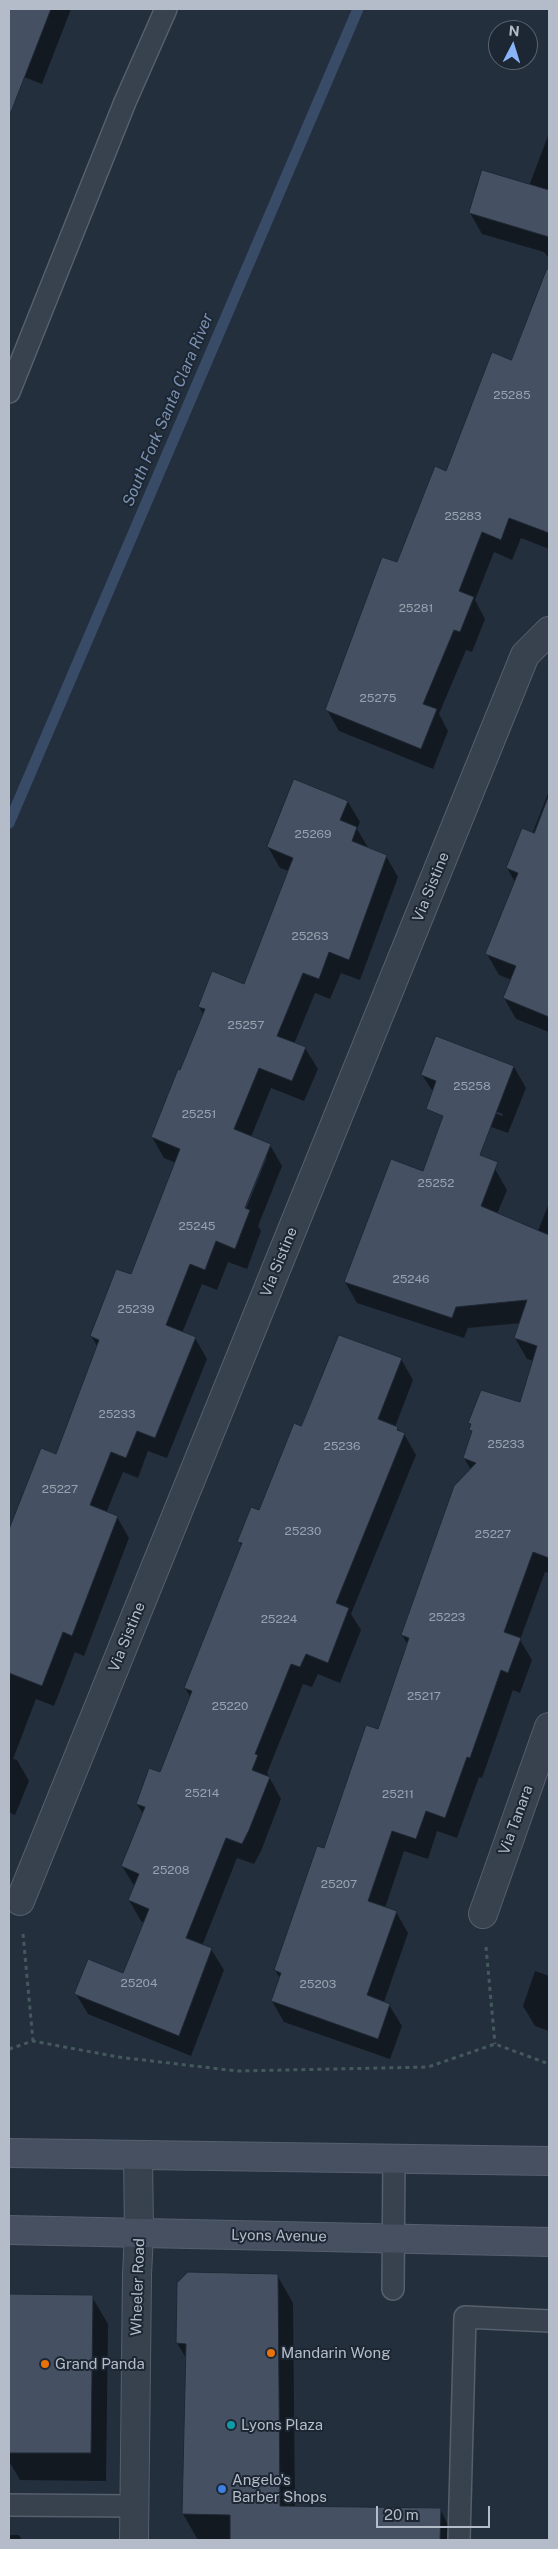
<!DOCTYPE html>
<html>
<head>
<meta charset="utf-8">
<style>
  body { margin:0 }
  #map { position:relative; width:558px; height:2549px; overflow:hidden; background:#242f3e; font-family:"Public Sans",sans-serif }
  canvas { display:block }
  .frame { position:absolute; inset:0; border:10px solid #b4bcc9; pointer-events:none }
  .north { position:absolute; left:488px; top:20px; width:50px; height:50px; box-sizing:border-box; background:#1d2633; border:1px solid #59626f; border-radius:50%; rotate:5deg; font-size:14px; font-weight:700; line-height:20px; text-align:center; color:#b4bcc9 }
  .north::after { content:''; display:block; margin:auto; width:18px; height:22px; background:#8ab4f8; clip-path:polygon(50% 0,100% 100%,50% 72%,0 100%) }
  .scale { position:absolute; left:376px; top:2506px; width:114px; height:22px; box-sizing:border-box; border:2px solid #b4bcc9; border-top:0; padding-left:6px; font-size:15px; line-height:18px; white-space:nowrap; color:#b4bcc9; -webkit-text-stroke:4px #1d2633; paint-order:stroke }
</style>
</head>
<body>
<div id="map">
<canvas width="558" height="2549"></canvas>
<div class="frame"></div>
<div class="north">N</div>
<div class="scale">20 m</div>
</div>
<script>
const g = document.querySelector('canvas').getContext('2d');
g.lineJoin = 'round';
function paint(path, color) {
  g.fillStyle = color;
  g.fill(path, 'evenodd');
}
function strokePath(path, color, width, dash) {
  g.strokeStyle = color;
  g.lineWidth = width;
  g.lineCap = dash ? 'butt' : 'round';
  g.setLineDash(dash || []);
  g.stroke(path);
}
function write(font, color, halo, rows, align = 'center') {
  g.font = font + ' "Public Sans",sans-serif';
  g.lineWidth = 4;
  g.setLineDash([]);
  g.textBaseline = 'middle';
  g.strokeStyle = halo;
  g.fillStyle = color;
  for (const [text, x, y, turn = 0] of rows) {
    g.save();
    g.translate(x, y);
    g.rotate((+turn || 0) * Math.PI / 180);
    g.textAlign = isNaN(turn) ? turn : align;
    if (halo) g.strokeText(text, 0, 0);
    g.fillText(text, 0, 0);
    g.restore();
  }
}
const shadow = new Path2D(`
  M9 9H71L42 84 11 72 9 78Z
  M549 133V258L544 252 482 234 470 213 529 186Z
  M549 268V549L521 538 512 560 494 552 475 600 485 619 472 652 466 650 439 714 448 731 433 769 339 731 327 710 398 564 447 473 512 362Z
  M549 791V1032L516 1019 504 998 512 980 499 975 487 954 515 882 507 868 532 834Z
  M348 802 360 822 357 829 369 849 386 856 398 877 360 980 341 973 330 999 315 993 294 1044 305 1048 318 1069 304 1101 271 1088 251 1137 270 1145 282 1166 258 1226 261 1231 247 1269 228 1262 217 1290 202 1284 182 1333 195 1338 207 1359 167 1458 148 1451 138 1478 123 1472 106 1513 117 1517 129 1538 84 1656 75 1652 54 1706 36 1699 13 1759 17 1760 29 1781 15 1815 9 1812V1532L41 1450 57 1456 98 1347 91 1336 131 1276 176 1163 164 1158 152 1137 204 1015 199 1007 245 986 289 871 280 868 268 847ZM264 1157H267L244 1214 242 1213Z
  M514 1067 526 1088 508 1133 446 1111 422 1075ZM443 1092 503 1114 502 1116 443 1095Z
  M495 1169 507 1190 497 1214 538 1231 549 1203V1573L545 1572 520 1640 532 1660 520 1693 513 1690 482 1778 479 1777 457 1838 437 1831 428 1859 404 1851 385 1908 396 1912 408 1933 384 2002 389 2005 402 2026 390 2059 284 2022 272 2001 280 1979 275 1970 324 1850 379 1731 408 1645 402 1635 471 1470 464 1458 473 1434 470 1423 521 1403 534 1361 527 1359 515 1338 521 1323 468 1328 464 1338 357 1303 345 1282 424 1173Z
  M401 1359 413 1380 395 1427 404 1434 416 1455 351 1614 361 1630 340 1683 318 1674 312 1687 303 1684 267 1773 281 1799 261 1851 254 1864 237 1858 202 1946 211 1949 224 1970 191 2056 88 2014 76 1994 123 1975 145 1923 141 1921 129 1900 135 1887 122 1866 143 1814 137 1804 160 1774 191 1698 185 1688 242 1547 239 1541 260 1512 302 1428Z
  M535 1971 549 1976V2031L535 2026 523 2006Z
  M277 2275 293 2303 295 2507 440 2509 456 2540H198L183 2514 186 2358 177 2343Z
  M9 2295 92 2297 108 2324 106 2481 20 2480 9 2461Z
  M9 2535H19L22 2540H9Z`);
const stream = new Path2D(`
  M9 823 358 9`);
const building = new Path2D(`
  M9 9H51L11 112H9Z
  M482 170 549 190V237L469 213Z
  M547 269H549V533L509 518 501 540 482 532 459 591 474 597 460 632 454 630 423 704 437 709 421 749 325 710 382 557 397 562 435 466 446 471 492 352 511 360Z
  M294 779 348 801 340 820 357 827 352 841 387 855 349 960 329 952 319 979 303 973 277 1036 306 1047 292 1081 259 1068 234 1129 271 1144 245 1208 250 1210 235 1249 216 1241 205 1270 190 1264 166 1325 196 1337 155 1438 137 1431 126 1458 111 1452 90 1505 118 1516 72 1636 63 1632 42 1686 9 1673V1529L41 1448 56 1454 99 1340 90 1336 116 1269 131 1274 180 1149 151 1137 178 1069 180 1070 205 1009 198 1007 212 971 244 984 293 858 267 847Z
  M548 798H549V1017L503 998 516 966 485 954 518 873 506 868 522 828 534 833Z
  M436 1036 514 1066 480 1155 498 1162 481 1206 549 1235V1558L533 1552 504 1632 521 1638 508 1673 501 1670 470 1758 467 1757 445 1818 426 1811 416 1839 392 1831 368 1901 397 1911 367 1995 390 2004 378 2039 271 2001 281 1973 274 1970 317 1846 324 1848 366 1725 378 1729 409 1638 401 1635 454 1486 476 1463 463 1458 472 1431 469 1430 471 1424 468 1423 481 1390 520 1402 537 1346 514 1338 527 1300 456 1307 452 1318 344 1282 391 1159 423 1171 443 1116 426 1109 436 1081 421 1075Z
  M339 1335 402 1358 378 1419 398 1427 397 1430 405 1433 336 1603 349 1608 328 1663 306 1654 300 1667 291 1664 255 1754 258 1755 252 1770 270 1777 249 1830 242 1844 226 1838 186 1938 212 1948 179 2036 74 1994 88 1959 123 1973 149 1909 128 1900 139 1874 121 1866 145 1807 136 1804 149 1768 160 1772 192 1691 184 1688 242 1543 237 1542 251 1507 259 1510 294 1423 301 1426Z
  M188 2272 278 2274 280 2506 441 2508 440 2540H230V2515L182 2514 186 2344 176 2343 177 2283Z
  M9 2294 93 2295 91 2453H9Z`);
const path = new Path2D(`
  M23 1934 33 2041
  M486 1947 495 2044
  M9 2049 33 2041 118 2057 237 2071 428 2067 495 2044 549 2064`);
const lane = new Path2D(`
  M9 392 125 102 166 9
  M393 2289 394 2157
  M9 2505 134 2506
  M459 2540 465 2317 549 2321`);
const street = new Path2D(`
  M20 1901 525 655 549 631
  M483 1914 549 1727
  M134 2540 137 2275 139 2233 138 2155`);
const secondary = new Path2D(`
  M9 2153 549 2161
  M9 2230 549 2242`);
const markers = [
  [271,2353,5,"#e8710a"],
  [45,2364,5,"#e8710a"],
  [231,2425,5,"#0f9aa8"],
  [222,2489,5,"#3f7fe0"]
];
const numberNames = [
  ["25285",512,395],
  ["25283",463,516],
  ["25281",416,608],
  ["25275",378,698],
  ["25269",313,834],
  ["25263",310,936],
  ["25257",246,1025],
  ["25258",472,1086],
  ["25251",199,1114],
  ["25252",436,1183],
  ["25245",197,1226],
  ["25246",411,1279],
  ["25239",136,1309],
  ["25233",117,1414],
  ["25233",506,1444],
  ["25236",342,1446],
  ["25227",60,1489],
  ["25230",303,1531],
  ["25227",493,1534],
  ["25223",447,1617],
  ["25224",279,1619],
  ["25217",424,1696],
  ["25220",230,1706],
  ["25214",202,1793],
  ["25211",398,1794],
  ["25208",171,1870],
  ["25207",339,1884],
  ["25204",139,1983],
  ["25203",318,1984]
];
const streetNames = [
  ["Via Sistine",431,887,-68],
  ["Via Sistine",279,1262,-68],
  ["Via Sistine",127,1637,-68],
  ["Via Tanara",516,1820,-70],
  ["Lyons Avenue",279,2236,1],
  ["Wheeler Road",138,2287,-88]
];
const poiNames = [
  ["Mandarin Wong",281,2353],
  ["Grand Panda",55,2364],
  ["Lyons Plaza",241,2425],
  ["Angelo's",232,2480],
  ["Barber Shops",232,2497]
];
const waterNames = [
  ["South Fork Santa Clara River",168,410,-67]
];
paint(shadow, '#0007');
strokePath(stream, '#394c67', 11);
paint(building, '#455162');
strokePath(building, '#1f2835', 1);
strokePath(lane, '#565f6c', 24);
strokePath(street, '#565f6c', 30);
strokePath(secondary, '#565f6c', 30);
strokePath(path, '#44595c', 3, [4, 4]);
strokePath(lane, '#38414e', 21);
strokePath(street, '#38414e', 28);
strokePath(secondary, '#465061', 28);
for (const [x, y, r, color] of markers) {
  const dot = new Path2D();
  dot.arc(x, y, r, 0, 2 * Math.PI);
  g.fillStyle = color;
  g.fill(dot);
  strokePath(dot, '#1d2633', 2);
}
write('12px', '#98a1af', null, numberNames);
write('15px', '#b4bcc9', '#1d2633', streetNames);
write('15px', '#b4bcc9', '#1d2633', poiNames, 'left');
write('italic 16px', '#7c92b1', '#1d2633', waterNames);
</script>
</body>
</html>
